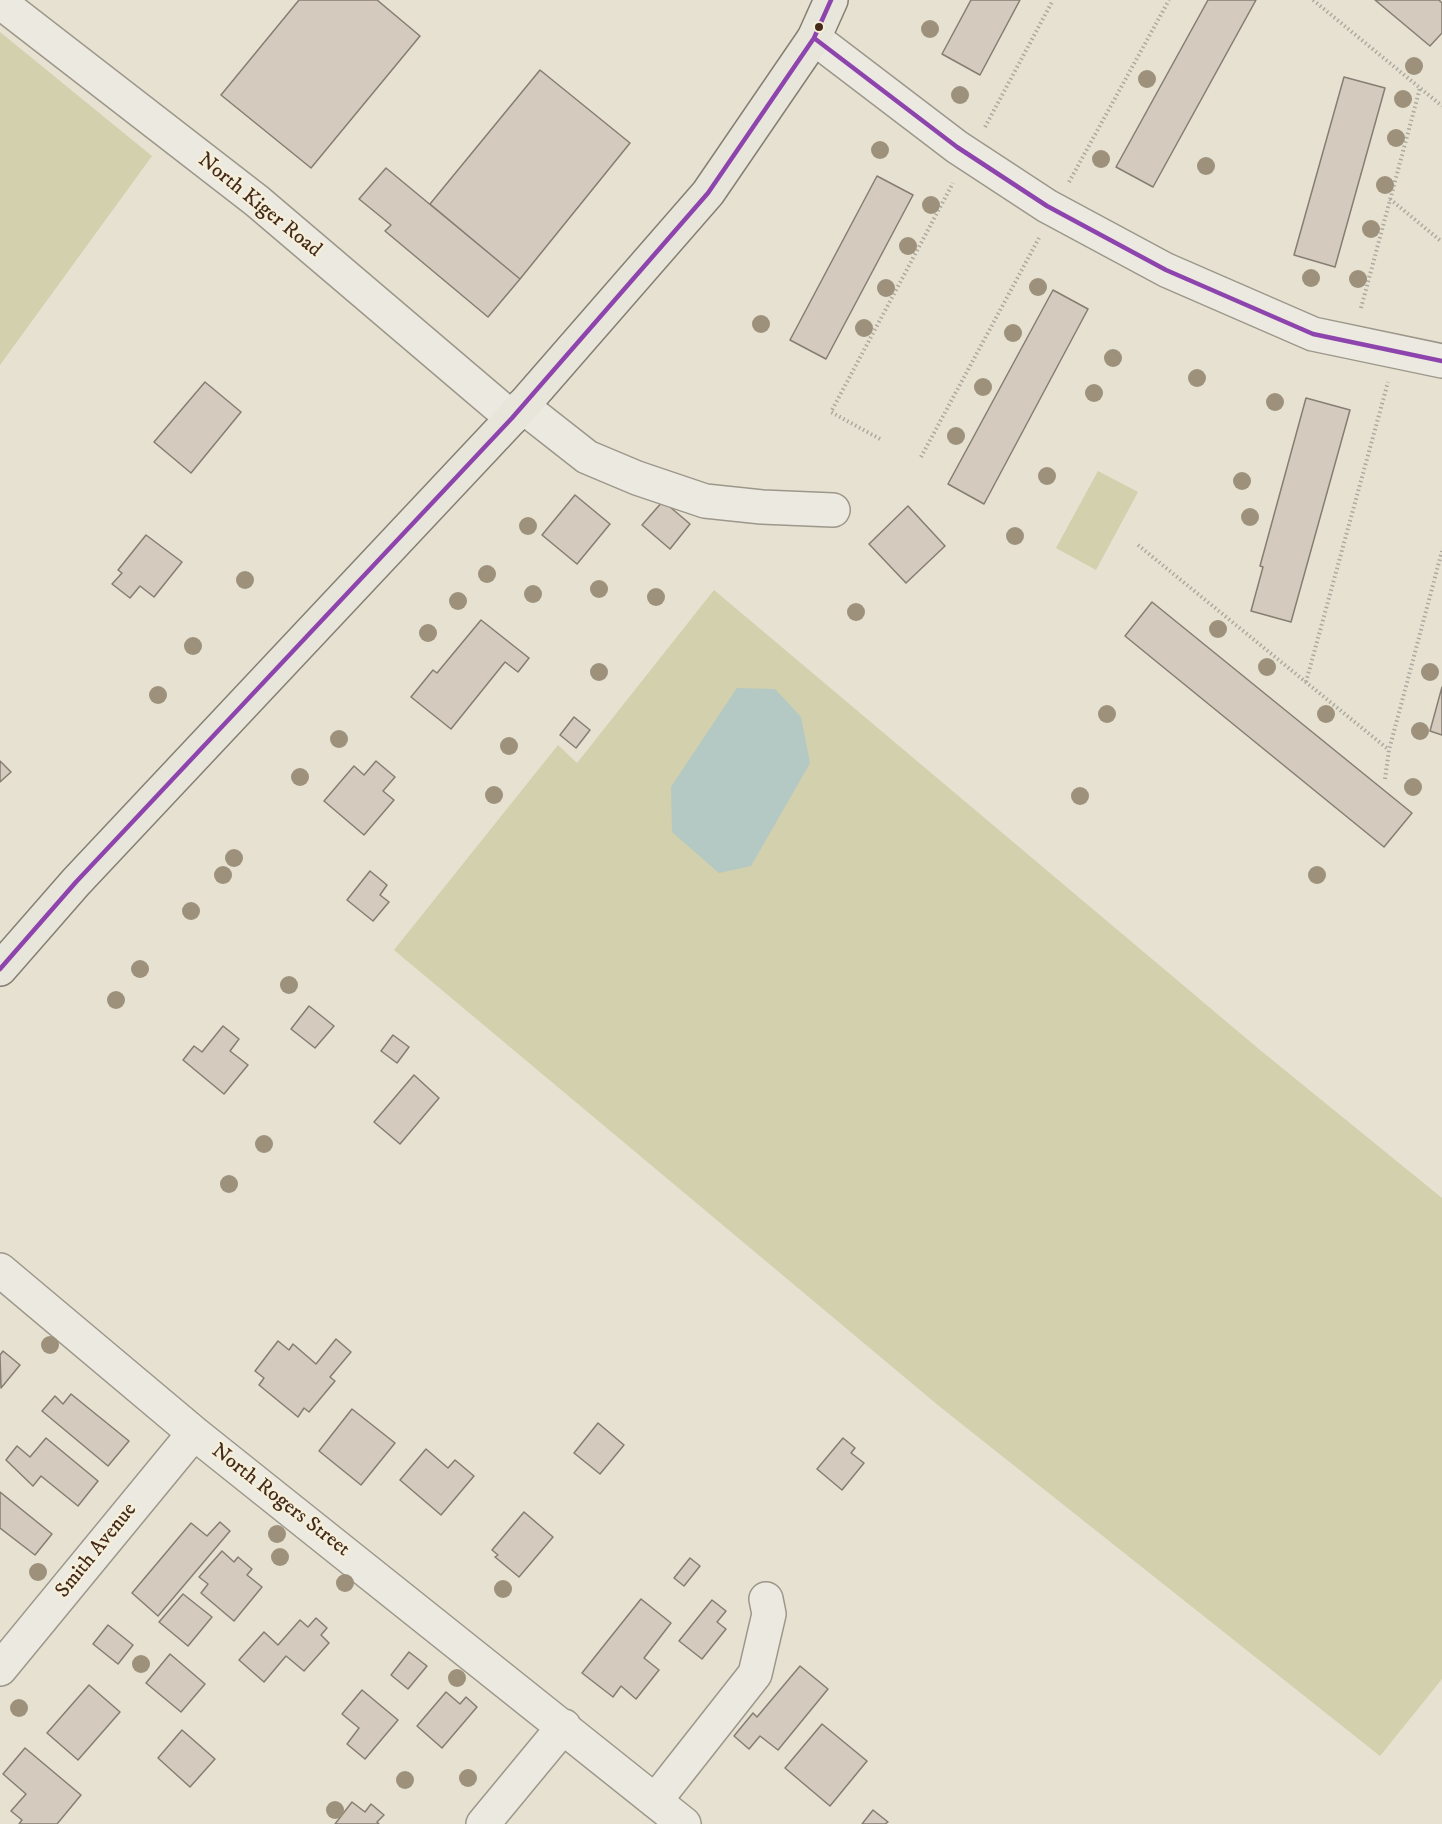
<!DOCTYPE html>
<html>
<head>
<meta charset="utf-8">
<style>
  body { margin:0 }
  canvas { display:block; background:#e6e1d0 }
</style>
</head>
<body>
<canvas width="1442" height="1824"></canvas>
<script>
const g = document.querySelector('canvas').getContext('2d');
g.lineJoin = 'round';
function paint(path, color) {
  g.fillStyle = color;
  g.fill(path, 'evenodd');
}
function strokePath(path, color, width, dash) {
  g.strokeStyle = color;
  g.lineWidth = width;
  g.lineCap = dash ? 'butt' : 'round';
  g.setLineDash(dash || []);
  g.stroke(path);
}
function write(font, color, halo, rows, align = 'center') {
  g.font = font + ' "IM FELL DW Pica",serif';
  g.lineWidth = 4.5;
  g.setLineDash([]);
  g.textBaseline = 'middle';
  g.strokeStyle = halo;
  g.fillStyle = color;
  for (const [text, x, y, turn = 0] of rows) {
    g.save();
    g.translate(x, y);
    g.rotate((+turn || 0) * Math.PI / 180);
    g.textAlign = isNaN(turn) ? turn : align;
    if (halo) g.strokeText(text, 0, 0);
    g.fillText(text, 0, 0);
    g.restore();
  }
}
const green = new Path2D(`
  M0 32 152 156 0 365Z
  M1098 471 1138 492 1096 570 1056 548Z
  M714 590 1260 1050 1442 1198V1679L1380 1756 939 1406 394 950 558 745 577 763Z`);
const water = new Path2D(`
  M737 688 775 689 801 717 810 763 751 866 719 873 672 832 671 787Z`);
const building = new Path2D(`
  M299 0H377L420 36 311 168 221 95Z
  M971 0H1020L980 75 942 54Z
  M1208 0H1256L1153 187 1116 167Z
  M1375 0H1439L1442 3V33L1430 46Z
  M540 70 630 143 520 279 430 204Z
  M1344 77 1385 88 1335 267 1294 255Z
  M386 168 520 279 488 317 385 231 391 225 359 199Z
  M877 176 913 195 826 359 790 340Z
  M1053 290 1088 309 984 504 948 484Z
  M205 382 241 412 191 473 154 442Z
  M1306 398 1350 410 1291 622 1251 611 1263 567 1260 566Z
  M575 495 610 524 577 564 542 535Z
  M663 501 690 524 670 549 642 525Z
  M908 506 945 546 906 583 869 544Z
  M146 535 182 562 154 597 140 586 130 598 112 584 122 573 118 570Z
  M1152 602 1412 813 1384 847 1125 636Z
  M481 620 529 658 518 672 505 662 451 729 411 697 433 670 437 673Z
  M1442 687V735L1430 731Z
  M574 717 590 730 576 748 560 735Z
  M0 761 11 772 0 782Z
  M376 761 395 777 383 791 394 800 364 835 324 801 354 766 364 775Z
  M370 871 387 885 380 895 389 902 373 921 347 900Z
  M309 1006 334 1026 315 1048 291 1029Z
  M223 1026 239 1039 230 1051 248 1065 224 1094 183 1060 194 1046 202 1052Z
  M393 1035 409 1047 397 1063 381 1051Z
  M414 1075 439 1098 400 1144 374 1122Z
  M336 1339 351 1352 330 1377 335 1381 309 1412 304 1408 298 1417 259 1385 264 1378 255 1371 278 1341 289 1350 293 1344 316 1364Z
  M3 1351 20 1365 1 1388 0 1355Z
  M71 1394 129 1441 108 1466 42 1411 55 1396 63 1404Z
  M352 1409 395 1443 361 1485 319 1451Z
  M598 1423 624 1445 600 1474 574 1453Z
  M46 1438 98 1481 78 1506 41 1476 33 1486 6 1460 17 1446 30 1457Z
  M843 1438 855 1448 851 1453 864 1463 842 1490 817 1469Z
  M426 1449 448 1468 455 1460 474 1476 441 1515 400 1480Z
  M0 1492 52 1534 35 1555 0 1528Z
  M524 1512 553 1537 519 1577 495 1557 498 1555 492 1550Z
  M220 1522 230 1531 158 1616 132 1593 191 1523 207 1536Z
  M222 1551 234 1562 238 1557 252 1569 247 1575 262 1587 234 1621 201 1593 208 1584 199 1577Z
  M690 1558 700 1566 684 1586 674 1578Z
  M183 1594 212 1617 188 1646 159 1622Z
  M641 1599 671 1623 644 1658 659 1670 636 1699 621 1686 613 1697 582 1673Z
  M712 1600 726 1611 717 1622 726 1629 702 1659 679 1641Z
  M316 1618 327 1628 321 1635 329 1643 304 1671 286 1656 264 1682 239 1660 264 1632 278 1645 300 1620 308 1627Z
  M108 1625 133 1645 118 1664 93 1644Z
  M409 1652 427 1666 408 1689 391 1675Z
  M170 1654 205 1684 181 1712 146 1683Z
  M800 1666 828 1689 778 1750 760 1736 749 1749 734 1736 753 1713 757 1717Z
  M89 1685 120 1712 78 1760 47 1733Z
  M362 1690 398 1720 365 1759 347 1744 359 1728 342 1714Z
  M446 1692 460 1704 466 1697 477 1707 442 1748 417 1726Z
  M822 1724 867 1761 830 1806 785 1768Z
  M182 1730 215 1759 190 1787 158 1758Z
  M25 1748 81 1795 57 1824H19L22 1820 11 1811 26 1794 3 1774Z
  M352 1802 365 1812 371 1804 384 1815 377 1822 379 1824H335Z
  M873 1810 888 1822 885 1824H862Z`);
const path = new Path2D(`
  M1313 0 1442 106
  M985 127 1053 0
  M1069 182 1169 0
  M1390 199 1442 242
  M1361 308 1420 88
  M880 439 831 412 953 183
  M921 457 1039 238
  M1138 545 1389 750
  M1306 682 1388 382
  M1385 779 1389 750 1442 551`);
const minor = new Path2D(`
  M0 2 257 201 512 418
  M814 38 957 147 1047 206 1166 270 1313 334 1442 361
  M522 406 587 457 637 478 705 501 762 507 833 510
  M0 1270 194 1433 684 1824
  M0 1669 194 1433
  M655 1801 755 1674 769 1614 766 1599
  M483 1824 564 1726`);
const major = new Path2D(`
  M0 969 76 882 512 418 708 193 814 38 831 0`);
const bus1 = new Path2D(`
  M814 38 957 147 1047 206 1166 270 1313 334 1442 361
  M0 969 76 882 512 418 708 193 814 38 831 0`);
const trees = [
  [930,29],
  [1414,66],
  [1147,79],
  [960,95],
  [1403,99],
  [1396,138],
  [880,150],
  [1101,159],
  [1206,166],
  [1385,185],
  [931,205],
  [1371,229],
  [908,246],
  [1311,278],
  [1358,279],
  [1038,287],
  [886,288],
  [761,324],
  [864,328],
  [1013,333],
  [1113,358],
  [1197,378],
  [983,387],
  [1094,393],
  [1275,402],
  [956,436],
  [1047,476],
  [1242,481],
  [1250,517],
  [528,526],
  [1015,536],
  [487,574],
  [245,580],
  [599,589],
  [533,594],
  [656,597],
  [458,601],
  [856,612],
  [1218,629],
  [428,633],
  [193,646],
  [1267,667],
  [599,672],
  [1430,672],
  [158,695],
  [1107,714],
  [1326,714],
  [1420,731],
  [339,739],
  [509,746],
  [300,777],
  [1413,787],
  [494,795],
  [1080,796],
  [234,858],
  [223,875],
  [1317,875],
  [191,911],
  [140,969],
  [289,985],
  [116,1000],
  [264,1144],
  [229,1184],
  [50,1345],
  [277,1534],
  [280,1557],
  [38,1572],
  [345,1583],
  [503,1589],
  [141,1664],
  [457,1678],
  [19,1708],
  [468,1778],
  [405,1780],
  [335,1810]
];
const markers = [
  [819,27,5,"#452a19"]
];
const streetNames = [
  ["North Kiger Road",259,206,39],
  ["North Rogers Street",280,1501,38],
  ["Smith Avenue",97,1551,-51]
];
paint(green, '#d2d0ad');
paint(water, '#b4c8c4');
paint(building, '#d5cabe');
strokePath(building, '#867e73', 1.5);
strokePath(minor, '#9d978b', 36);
strokePath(major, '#867e73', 36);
strokePath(path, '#aea9a0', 4, [1.5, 3]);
strokePath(minor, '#ebe9e0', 33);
strokePath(major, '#e8e5db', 33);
strokePath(bus1, '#8e44ad', 4.5);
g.fillStyle = '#9e917c';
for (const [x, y] of trees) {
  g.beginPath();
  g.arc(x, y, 9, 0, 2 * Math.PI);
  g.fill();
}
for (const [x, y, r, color] of markers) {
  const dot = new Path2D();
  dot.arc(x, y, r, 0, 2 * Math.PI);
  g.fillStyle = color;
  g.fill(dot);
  strokePath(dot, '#f5efda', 2);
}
write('21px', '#452a19', '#f5efda', streetNames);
</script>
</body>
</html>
